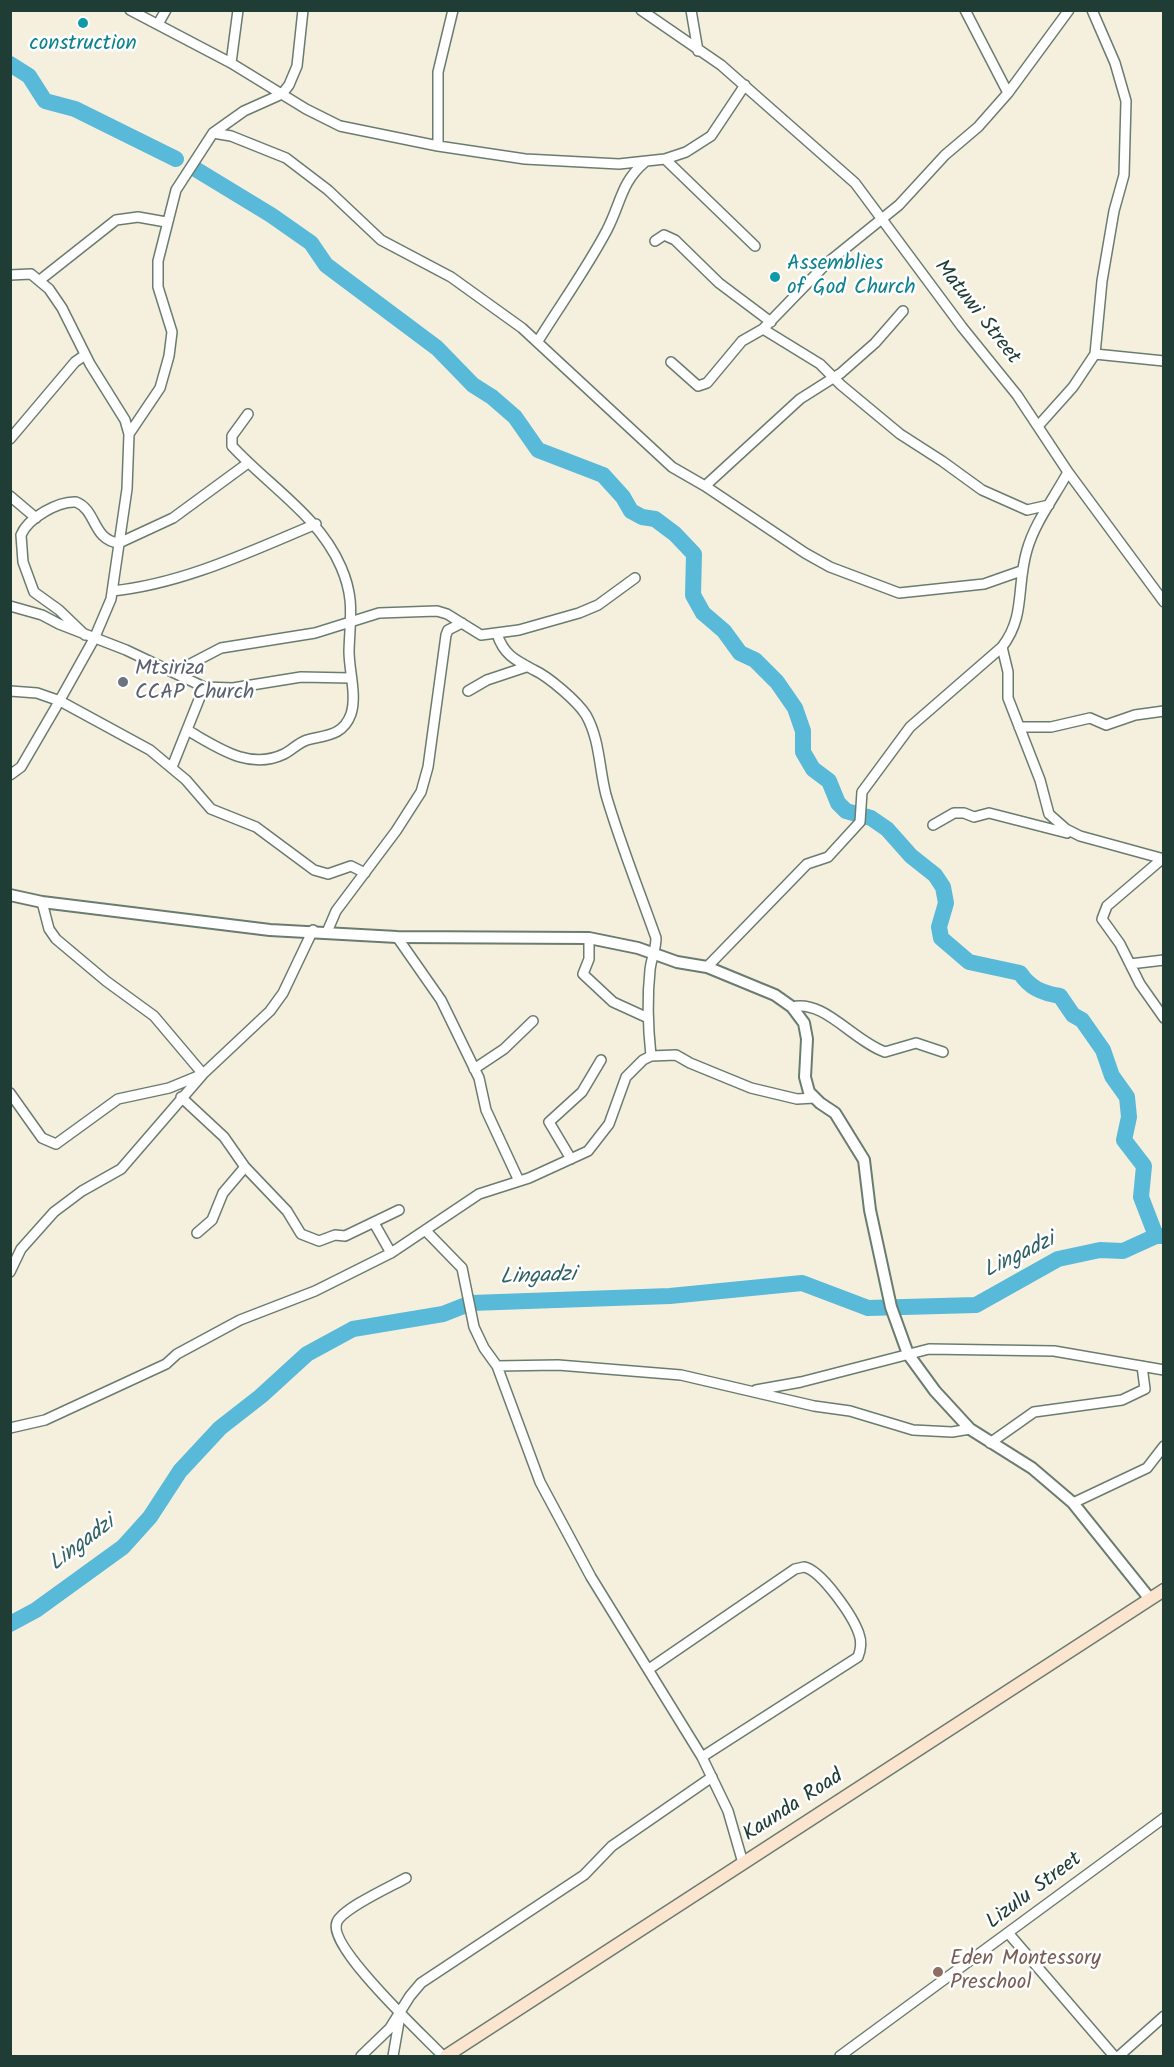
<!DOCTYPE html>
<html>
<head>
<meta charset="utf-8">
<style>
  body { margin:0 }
  #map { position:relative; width:1174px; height:2067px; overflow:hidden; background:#f5f0de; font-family:Kalam,sans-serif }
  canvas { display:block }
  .frame { position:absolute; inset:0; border:12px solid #1f3d34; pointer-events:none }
</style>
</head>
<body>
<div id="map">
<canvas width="1174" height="2067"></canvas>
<div class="frame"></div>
</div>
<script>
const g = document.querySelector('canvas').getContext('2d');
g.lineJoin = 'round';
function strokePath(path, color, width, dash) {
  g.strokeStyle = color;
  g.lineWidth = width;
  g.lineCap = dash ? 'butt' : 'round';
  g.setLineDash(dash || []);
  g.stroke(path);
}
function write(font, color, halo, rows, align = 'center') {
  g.font = font + ' Kalam,sans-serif';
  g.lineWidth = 5;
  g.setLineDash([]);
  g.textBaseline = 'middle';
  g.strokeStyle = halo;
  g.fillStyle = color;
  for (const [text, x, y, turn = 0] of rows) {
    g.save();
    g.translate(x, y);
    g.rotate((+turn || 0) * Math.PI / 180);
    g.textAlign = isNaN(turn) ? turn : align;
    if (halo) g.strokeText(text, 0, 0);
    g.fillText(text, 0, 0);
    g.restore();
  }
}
const river = new Path2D(`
  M10 64 29 76 45 101 75 109 176 159
  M197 170 271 215 311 243 326 265 437 348 473 385 492 397 515 417 538 450 603 475 623 497 631 511 642 517 655 519 675 534 694 554 693 595 703 613 724 631 740 653 755 660 777 682 795 708 803 731V752L813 769 829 781 838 803 846 811 871 818 887 829 911 856 935 875 943 887 946 903 939 927 941 938 969 962 1020 973C1030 988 1042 993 1060 996L1073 1015 1082 1020 1103 1050 1112 1076 1127 1097 1129 1117 1124 1140 1144 1166 1141 1197 1156 1236
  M10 1624 36 1610 123 1547 150 1517 180 1471 220 1428 261 1396 307 1354 353 1329 443 1314 471 1303 670 1296 802 1283 868 1308 976 1305 1058 1259 1100 1250 1123 1251 1156 1236H1164`);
const minor = new Path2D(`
  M130 10 231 63 306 109 340 126 438 146 525 159 619 164 665 159 686 152 711 136 745 85
  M641 10 721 65 855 183 962 327 1017 395 1068 472 1164 602
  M691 10 698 51
  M965 10 1008 93
  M158 24 166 10
  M231 63 238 10
  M213 133 231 136 286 158 328 190 381 240 451 277 522 328 672 467 705 486 805 553 830 567 899 593 984 584 1021 571
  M438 146V72L453 10
  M665 159 755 246
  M655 241 664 235 675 240 719 283 771 322
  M10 275 31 274 49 289 62 308 90 364 125 420 129 434
  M40 280 116 220 138 217 166 222
  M763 329 820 364 841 385 900 434 942 461 982 490 1027 510 1049 505
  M538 341C561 304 587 268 607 230 621 203 621 182 645 162
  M1095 354 1164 361
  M671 362 698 386 707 383 742 341 763 329 826 264 899 205 945 155 978 127 1008 93 1069 10
  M1039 425 1073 387 1095 354 1102 281 1114 211 1124 175 1126 101 1115 63 1092 10
  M10 439 75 362 85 355
  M705 486 800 399 841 373 875 343 903 311
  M10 496 36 518
  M112 591C183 584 251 551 316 524
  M10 606 42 615 59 624 126 650 204 687 233 688 301 677 350 678
  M497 634C504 655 515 660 534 670 549 677 577 701 586 715 600 740 599 768 606 795 620 843 639 890 656 938 656 950 651 959 650 970 647 998 648 1028 651 1056
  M85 635 59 610 34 592 23 562 21 535C28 518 58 501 76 502 97 510 92 540 119 543L173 518 248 463
  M1002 647 1008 672V698L1040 780 1049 814 1066 829 1080 836 1164 859
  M175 672 221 648 315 633 379 613 437 611 447 614 481 635 519 630 579 613 598 605 635 578
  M10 691 37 693 60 701 150 750 186 780 211 809 256 827 314 870 328 874 351 866 365 873
  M468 691 487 680 526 667
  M1019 727H1051L1090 718 1106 725 1135 715 1164 711
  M187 730C217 747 249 771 284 754 292 750 298 743 307 740 326 735 343 736 351 714 357 695 349 671 349 651 350 618 355 599 341 567 319 516 269 486 232 446V436L248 414
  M172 767 204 687
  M10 775 21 767 56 707 94 639 111 599 127 489 129 434 160 388 169 356 172 332 158 287V261L176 190 213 133 244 111 282 94 289 85 297 66 303 10
  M933 825 954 813H964L974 817 989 813 1067 833
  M1162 859 1107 906 1102 919 1120 944 1140 984 1164 1018
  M327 932 336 911 396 831 421 792 428 767 446 635 448 630 462 623
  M397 937 441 1000 479 1078 486 1110 519 1181
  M589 938V959L583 974 613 1002 648 1018
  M1130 964 1164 960
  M707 967 807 864 828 857 860 822 862 792 910 727 1002 647C1026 616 1016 587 1027 550 1035 522 1054 498 1068 472
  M792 1007C824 999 852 1040 885 1052L916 1043 943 1052
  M474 1069 504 1049 533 1021
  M10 1093 42 1138 56 1144 118 1099 169 1088 203 1074 154 1016 106 981 56 939 49 929 42 902
  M181 1097 224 1137 245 1167 287 1211 301 1234 319 1241 335 1235 345 1236 399 1210
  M571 1159 549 1122 582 1092 601 1060
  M374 1223 391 1253
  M426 1231 462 1268 474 1327 484 1348 497 1366 540 1482 591 1577 702 1757 728 1811 743 1863
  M197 1233 212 1220 223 1193 245 1167
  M10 1272 21 1249 54 1212 82 1191 121 1169 203 1074 270 1011 283 993 313 930
  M497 1366 558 1365 681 1375 814 1406 850 1411 913 1430 952 1432 970 1429
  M756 1390 801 1382 929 1349 1054 1351 1164 1370
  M10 1428 45 1420 166 1364 177 1354 240 1320 315 1291 391 1253 479 1194 529 1178 588 1151 609 1124 626 1077 643 1060 651 1056 676 1055 690 1063 751 1088 797 1099 814 1098
  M990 1443 1034 1412 1122 1400 1145 1389 1142 1366
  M1073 1503 1147 1468 1164 1446
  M649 1669 795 1569 804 1567C821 1570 853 1616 859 1634 862 1642 861 1649 858 1657L702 1757
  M406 1878C392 1886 343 1908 337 1922 326 1946 425 2037 443 2056
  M1009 1934 1114 2056
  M361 2056 390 2028 410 1996 421 1983 584 1875 612 1846 712 1777
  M393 2056 400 2016
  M840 2056 1164 1818
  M1119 2056 1164 2016`);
const tertiary = new Path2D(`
  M10 895 42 902 270 930 397 937 589 938 638 948 677 962 707 967 775 995 792 1007 804 1023 807 1039 805 1077 809 1092 820 1103 835 1113 864 1160 870 1210 891 1307 908 1354 935 1391 970 1429 1032 1468 1073 1503 1150 1599`);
const secondary = new Path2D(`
  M446 2056 1164 1590`);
const markers = [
  [83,23,6,"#0f9aa8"],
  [775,277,6,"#0f9aa8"],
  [123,682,6,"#6b7280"],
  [938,1972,6,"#8d6e63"]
];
const cultureNames = [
  ["construction",83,45],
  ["Assemblies",787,265,"left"],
  ["of God Church",787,289,"left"]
];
const streetNames = [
  ["Matuwi Street",976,313,52],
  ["Kaunda Road",794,1807,-33],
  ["Lizulu Street",1035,1892,-37]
];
const worshipNames = [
  ["Mtsiriza",135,670],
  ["CCAP Church",135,694]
];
const educationNames = [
  ["Eden Montessory",950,1960],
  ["Preschool",950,1984]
];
const waterNames = [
  ["Lingadzi",1020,1257,-26],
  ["Lingadzi",538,1278,-2],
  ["Lingadzi",83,1545,-37]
];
strokePath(river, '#59b9d8', 16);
strokePath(minor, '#6a7c70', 12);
strokePath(tertiary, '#6a7c70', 14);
strokePath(secondary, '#6a7c70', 15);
strokePath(minor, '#fff', 9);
strokePath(tertiary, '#fff', 10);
strokePath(secondary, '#fce5cf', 12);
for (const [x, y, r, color] of markers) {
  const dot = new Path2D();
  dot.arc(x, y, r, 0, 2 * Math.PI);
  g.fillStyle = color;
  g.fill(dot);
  strokePath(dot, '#fff', 2);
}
write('21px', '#0d838f', '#fff', cultureNames);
write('21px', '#1f3d34', '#fff', streetNames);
write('21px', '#5b616d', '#fff', worshipNames, 'left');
write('21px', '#785e54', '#fff', educationNames, 'left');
write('italic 22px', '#306265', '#fff', waterNames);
</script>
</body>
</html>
